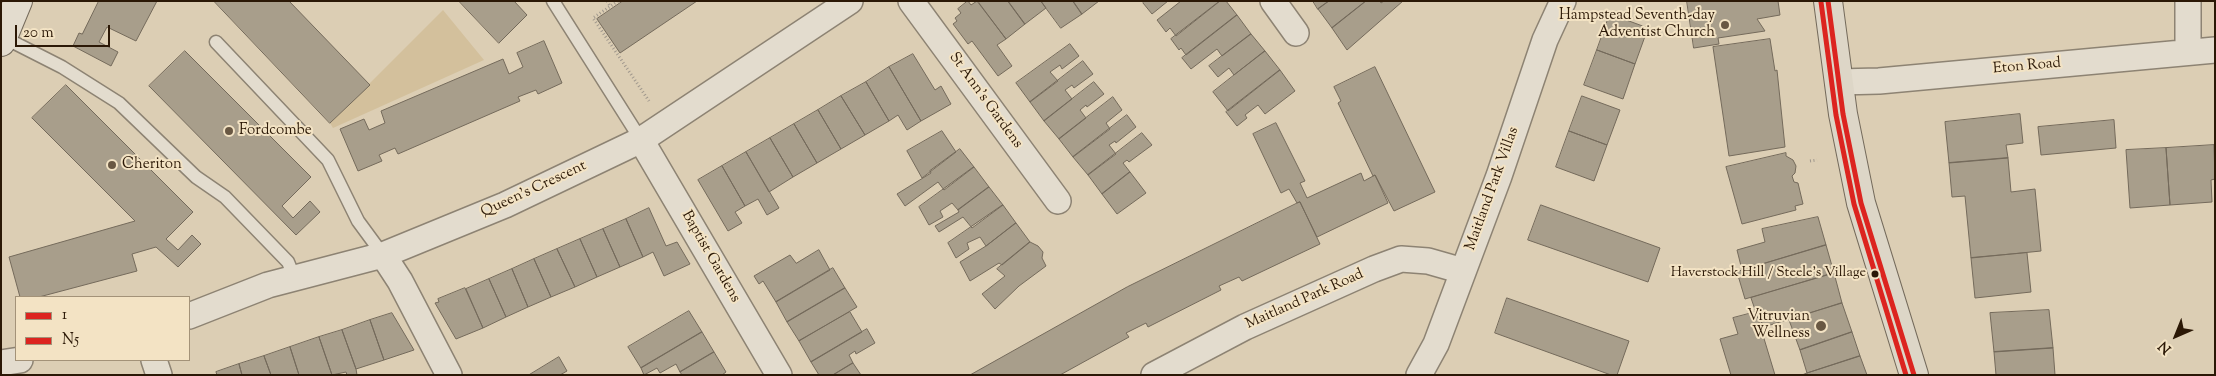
<!DOCTYPE html>
<html>
<head>
<meta charset="utf-8">
<style>
  body { margin:0 }
  #map { position:relative; width:2216px; height:376px; overflow:hidden; background:#dcceb4; font-family:"Sorts Mill Goudy",serif }
  canvas { display:block }
  .frame { position:absolute; inset:0; border:2px solid #2b1806; pointer-events:none }
  .legend { position:absolute; left:15px; top:296px; width:175px; height:65px; box-sizing:border-box; background:#f3e3c4; border:1px solid #a39278; margin:0; padding:6px 9px; list-style:none; font-size:15px; color:#2b1806 }
  .legend li { display:flex; align-items:center; gap:10px; height:25px }
  .legend b { width:25px; border:1px solid #a39278 }
  .north { position:absolute; left:2151px; top:311px; width:50px; height:50px; -webkit-text-stroke:4px #f3e3c4; paint-order:stroke; rotate:224deg; font-size:14px; font-weight:700; line-height:20px; text-align:center; color:#2b1806 }
  .north::after { content:''; display:block; margin:auto; width:18px; height:22px; background:#2b1806; clip-path:polygon(50% 0,100% 100%,50% 72%,0 100%) }
  .scale { position:absolute; left:15px; top:25px; width:95px; height:22px; box-sizing:border-box; border:2px solid #2b1806; border-top:0; padding-left:6px; font-size:15px; line-height:18px; white-space:nowrap; color:#2b1806; -webkit-text-stroke:4px #f3e3c4; paint-order:stroke }
</style>
</head>
<body>
<div id="map">
<canvas width="2216" height="376"></canvas>
<div class="frame"></div>
<ul class="legend">
<li><b style="height:6px;background:#dc241f"></b>1</li>
<li><b style="height:6px;background:#dc241f"></b>N5</li>
</ul>
<div class="north">N</div>
<div class="scale">20 m</div>
</div>
<script>
const g = document.querySelector('canvas').getContext('2d');
g.lineJoin = 'round';
function paint(path, color) {
  g.fillStyle = color;
  g.fill(path, 'evenodd');
}
function strokePath(path, color, width, dash) {
  g.strokeStyle = color;
  g.lineWidth = width;
  g.lineCap = dash ? 'butt' : 'round';
  g.setLineDash(dash || []);
  g.stroke(path);
}
function write(font, color, halo, rows, align = 'center') {
  g.font = font + ' "Sorts Mill Goudy",serif';
  g.lineWidth = 4;
  g.setLineDash([]);
  g.textBaseline = 'middle';
  g.strokeStyle = halo;
  g.fillStyle = color;
  for (const [text, x, y, turn = 0] of rows) {
    g.save();
    g.translate(x, y);
    g.rotate((+turn || 0) * Math.PI / 180);
    g.textAlign = isNaN(turn) ? turn : align;
    if (halo) g.strokeText(text, 0, 0);
    g.fillText(text, 0, 0);
    g.restore();
  }
}
const green = new Path2D(`
  M443 10 484 60 333 128 330 123Z`);
const building = new Path2D(`
  M99 1H157L136 41 107 27 99 42 118 52 111 66 73 46 79 33 82 34Z
  M214 1H289L370 85 330 123Z
  M459 1H514L527 15 499 43Z
  M623 1H697L620 53 597 19Z
  M968 1 971 5 977 1 1006 39 997 45 1012 66 998 76 972 41 968 44 953 24 957 21 955 18 961 13 958 9Z
  M981 1H1008L1025 24 1006 39 979 3Z
  M1008 1H1041L1046 8 1025 24Z
  M1041 1H1073L1082 14 1061 28Z
  M1073 1H1099L1082 14Z
  M1145 1H1168L1152 14 1143 3Z
  M1220 1H1226L1237 15 1186 55 1181 48 1179 50 1171 39Z
  M1220 1 1176 36 1170 28 1166 32 1157 20 1181 1Z
  M1313 1H1329L1318 9Z
  M1329 1H1366L1332 28 1318 9Z
  M1366 1H1380L1381 3 1384 1H1403L1347 50 1332 28Z
  M1687 1H1778L1780 15 1757 19 1765 31 1718 38 1719 44 1694 48Z
  M1610 14 1648 28 1635 64 1597 50Z
  M1237 15 1251 34 1222 56 1217 49 1191 69 1182 58Z
  M1251 34 1265 51 1234 75 1229 68 1218 77 1209 66Z
  M1770 39 1775 71 1777 70 1785 147 1729 156 1713 47Z
  M544 41 562 83 538 94 536 90 518 97 520 101 398 154 395 148 379 155 382 161 358 171 340 129 364 119 369 130 385 123 381 111 503 59 509 74 523 67 517 53Z
  M1070 44 1079 56 1062 69 1060 65 1050 72 1058 81 1030 102 1016 83Z
  M1597 50 1635 64 1623 99 1584 85Z
  M185 51 311 177 282 206 293 218 310 201 320 212 296 235 149 86Z
  M1265 51 1280 70 1228 111 1213 92Z
  M913 54 935 90 941 86 951 104 921 121 889 67Z
  M1083 61 1093 74 1074 88 1072 85 1065 90 1072 99 1044 121 1030 102Z
  M889 67 921 121 907 130 898 115 889 121 866 82Z
  M1375 67 1435 192 1394 211 1375 175 1373 176 1338 103 1341 101 1334 87Z
  M1280 70 1295 91 1265 114 1258 105 1245 115 1247 118 1237 126 1226 112Z
  M866 82 889 121 865 135 841 96Z
  M1094 82 1104 94 1087 107 1086 105 1080 110 1086 118 1059 139 1044 121Z
  M66 85 193 212 166 239 178 250 192 235 201 244 178 267 156 247 132 254 137 271 39 297H20L9 257 135 221 32 118Z
  M841 96 865 135 841 149 818 110Z
  M1582 96 1620 110 1607 145 1569 131Z
  M1113 97 1122 110 1106 123 1110 129 1073 157 1059 139Z
  M818 110 841 149 817 163 794 124Z
  M2020 114 2023 143 2006 145 2008 158 1949 163 1945 122Z
  M1127 115 1136 127 1116 143 1115 141 1109 145 1116 154 1088 175 1073 157Z
  M2114 120 2116 148 2041 155 2038 127Z
  M1276 123 1305 181 1300 183 1307 198 1361 173 1364 181 1375 175 1388 203 1317 237 1300 202 1297 203 1289 189 1281 193 1253 134Z
  M794 124 817 163 793 177 770 138Z
  M942 131 956 152 922 178 907 151Z
  M1569 131 1607 145 1594 181 1556 167Z
  M1142 133 1152 145 1129 162 1127 160 1123 163 1130 172 1102 194 1088 175Z
  M770 138 793 177 769 192 746 152Z
  M2214 145 2215 179 2211 180 2212 202 2170 205 2166 148Z
  M2166 148 2170 205 2130 208 2126 150Z
  M960 149 974 167 944 190 938 182 905 206 897 194 931 173 930 171Z
  M746 152 779 208 767 215 758 199 745 206 722 166Z
  M1786 153V156L1793 160 1796 166 1795 173 1792 176 1794 182 1798 183 1803 204 1795 206 1796 210 1742 224 1726 167Z
  M2008 158 2011 192 2035 189 2041 251 1971 258 1965 196 1952 197 1949 163Z
  M722 166 745 206 735 212 742 223 728 231 698 180Z
  M974 167 989 187 958 210 952 203 940 211 943 217 929 225 919 207Z
  M1130 172 1146 193 1117 214 1102 194Z
  M989 187 1003 205 972 228 963 217 939 232 935 226 959 212 958 210Z
  M1300 202 1320 244 1242 281 1239 277 1219 286 1221 290 1148 327 1146 323 1126 333 1129 337 1060 375H970L1127 287Z
  M1003 205 1016 223 986 246 980 237 967 243 969 249 956 258 948 243Z
  M1541 205 1660 248 1648 282 1528 240Z
  M649 208 666 246 677 242 690 264 664 276 653 252 643 257 626 219Z
  M1818 217 1826 245 1742 270 1737 250 1765 242 1762 229Z
  M626 219 643 257 620 267 603 229Z
  M1016 223 1030 242 1002 265 999 263 970 281 960 262 986 246Z
  M603 229 620 267 597 277 580 239Z
  M580 239 597 277 575 287 557 249Z
  M1030 242 1038 246 1043 252 1042 258 1046 266 1019 286 995 309 982 294 1005 276 997 269Z
  M1826 245 1834 273 1745 299 1737 272Z
  M557 249 575 287 551 297 534 259Z
  M819 250 830 270 776 302 763 281 759 284 754 276 790 255 796 263Z
  M2027 253 2031 292 1975 298 1971 258Z
  M534 259 551 297 528 307 512 269Z
  M833 268 845 288 787 322 776 302Z
  M512 269 528 307 506 317 489 279Z
  M1834 273 1842 303 1767 326 1759 321 1751 298Z
  M489 279 506 317 483 328 466 289Z
  M465 288 483 328 456 339 435 303 439 302 438 299Z
  M845 288 857 307 799 341 787 322Z
  M1507 298 1629 341 1617 375H1611L1495 333Z
  M1842 303 1852 332 1800 350 1789 320Z
  M2049 310 2053 348 1994 352 1990 313Z
  M689 311 702 332 641 368 628 347Z
  M850 312 862 332 811 362 799 341Z
  M1756 312 1775 375H1731L1720 339 1738 334 1733 318Z
  M392 313 414 350 384 360 370 320Z
  M370 320 384 360 356 369 342 330Z
  M867 329 875 343 856 354 855 351 849 355 853 363 833 375H819L811 362Z
  M342 330 356 369 357 375H347L346 372 332 375 319 337Z
  M702 332 714 352 680 372 676 364 660 373 657 368 644 375 641 368Z
  M1852 332 1860 356 1807 373 1800 350Z
  M319 337 332 375H299L290 347Z
  M290 347 299 375H271L264 356Z
  M2053 348 2055 375H1996L1994 352Z
  M714 352 726 372 722 375H682L680 372Z
  M264 356 271 375H242L239 364Z
  M1860 356 1867 375H1802L1807 373Z
  M559 357 567 371 560 375H529Z
  M853 363 861 375H833Z
  M239 364 242 375H217L216 372Z`);
const path = new Path2D(`
  M607 1 610 6
  M618 1 593 18 649 101
  M1810 161 1817 160`);
const lane = new Path2D(`
  M553 1 641 140
  M3 37 62 67 119 103 196 177 225 197 288 262 295 279
  M216 42 328 160 358 221 383 255`);
const street = new Path2D(`
  M911 1 1058 201
  M1273 1 1296 33
  M2188 1V52
  M1838 82 1879 81 2215 50
  M641 140 779 375
  M383 255 400 281 449 375
  M189 316 268 285 383 255 505 205 641 140 850 1
  M154 360 159 375
  M1 363 20 360
  M1154 375 1245 327 1374 269 1401 259 1428 261 1463 271
  M1419 375 1436 344 1499 176 1545 40 1563 1`);
const secondary = new Path2D(`
  M1 42 18 1`);
const primary = new Path2D(`
  M1828 1 1843 114 1861 203 1914 375`);
const bus1 = new Path2D(`
  M1828 1 1843 114 1861 203 1914 375`);
const bus2 = new Path2D(`
  M1821 2 1836 115 1854 204 1906 375`);
const markers = [
  [1725,25,5,"#695843"],
  [229,131,5,"#695843"],
  [112,165,5,"#695843"],
  [1875,274,4.5,"#2b1806"],
  [1821,326,6,"#695843"]
];
const busNames = [
  ["Haverstock Hill / Steele's Village",1866,274]
];
const poiNames = [
  ["Hampstead Seventh-day",1715,16],
  ["Adventist Church",1715,33],
  ["Fordcombe",239,131,"left"],
  ["Cheriton",122,165,"left"],
  ["Vitruvian",1810,317],
  ["Wellness",1810,334]
];
const streetNames = [
  ["Eton Road",2027,67,-5],
  ["St Ann's Gardens",985,101,54],
  ["Maitland Park Villas",1493,189,-70],
  ["Queen's Crescent",534,190,-25],
  ["Baptist Gardens",710,257,60],
  ["Maitland Park Road",1305,300,-24]
];
paint(green, '#d3c09c');
paint(building, '#a89e8b');
strokePath(building, '#746a5b', 1);
strokePath(lane, '#8d8373', 15);
strokePath(street, '#8d8373', 28);
strokePath(secondary, '#746a5b', 30);
strokePath(primary, '#746a5b', 30);
strokePath(path, '#a0988d', 3, [1, 2.5]);
strokePath(lane, '#e3dcce', 12);
strokePath(street, '#e3dcce', 25);
strokePath(secondary, '#e3dcce', 28);
strokePath(primary, '#ddd6c7', 28);
strokePath(bus1, '#dc241f', 5);
strokePath(bus2, '#dc241f', 5);
for (const [x, y, r, color] of markers) {
  const dot = new Path2D();
  dot.arc(x, y, r, 0, 2 * Math.PI);
  g.fillStyle = color;
  g.fill(dot);
  strokePath(dot, '#f3e3c4', 2);
}
write('14px', '#2b1806', '#f3e3c4', busNames, 'right');
write('15px', '#2b1806', '#f3e3c4', poiNames, 'right');
write('15px', '#2b1806', '#f3e3c4', streetNames);
</script>
</body>
</html>
